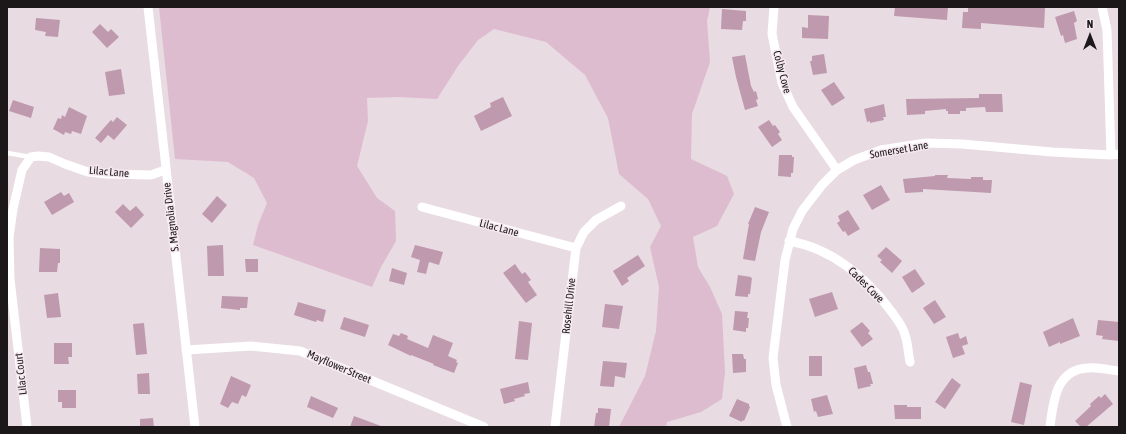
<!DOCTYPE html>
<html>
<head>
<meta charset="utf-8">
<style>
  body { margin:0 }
  #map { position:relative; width:1126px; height:434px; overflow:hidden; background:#e8dbe2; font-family:"Asap Condensed",sans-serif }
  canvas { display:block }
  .frame { position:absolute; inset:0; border:8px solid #1c181a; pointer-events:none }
  .north { position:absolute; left:1070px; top:16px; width:40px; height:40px; -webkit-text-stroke:3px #f5e8ef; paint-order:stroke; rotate:0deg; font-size:11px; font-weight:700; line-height:16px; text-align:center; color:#1c181a }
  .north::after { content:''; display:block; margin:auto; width:14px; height:18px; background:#1c181a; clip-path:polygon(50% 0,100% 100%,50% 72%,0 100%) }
</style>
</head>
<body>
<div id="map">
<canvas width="1126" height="434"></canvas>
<div class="frame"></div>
<div class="north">N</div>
</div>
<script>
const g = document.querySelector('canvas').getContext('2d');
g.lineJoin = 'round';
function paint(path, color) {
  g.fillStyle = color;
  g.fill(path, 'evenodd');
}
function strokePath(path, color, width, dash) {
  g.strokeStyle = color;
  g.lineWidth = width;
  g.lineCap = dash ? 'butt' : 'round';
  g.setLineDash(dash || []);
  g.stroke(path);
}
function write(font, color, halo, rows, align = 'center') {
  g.font = font + ' "Asap Condensed",sans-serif';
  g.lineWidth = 3;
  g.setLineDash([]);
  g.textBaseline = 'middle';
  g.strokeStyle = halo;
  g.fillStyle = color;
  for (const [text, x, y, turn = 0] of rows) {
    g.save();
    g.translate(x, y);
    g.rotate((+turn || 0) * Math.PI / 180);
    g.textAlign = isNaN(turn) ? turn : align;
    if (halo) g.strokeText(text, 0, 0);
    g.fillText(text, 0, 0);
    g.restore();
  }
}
const green = new Path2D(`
  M159 7H710L707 21 710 62 692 114 691 159 727 176 734 194 717 226 693 237 698 267 710 287 722 314 725 372 722 399 701 412 667 422 666 427H619L645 376 656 331 659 287 650 247 661 226 648 199 619 174 608 118 585 75 546 42 494 29 478 40 458 66 437 99 399 97 367 98 368 121 357 166 377 198 395 211 396 241 381 267 372 287 253 245 258 225 267 203 254 178 228 162 175 159Z`);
const building = new Path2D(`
  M895 7H948L947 20 894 16Z
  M971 7 1045 8 1044 28 981 23V29L962 28 963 12H968V8Z
  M722 9 746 11V21H743L742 30 721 29Z
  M1074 11 1077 21 1074 23 1077 39 1065 43 1063 35 1061 36 1055 17Z
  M808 15 829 16 828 39 802 38V27L808 28Z
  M36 18 60 20 58 37 45 36 46 32 35 30Z
  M100 24 108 32 111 29 119 37 107 48 92 32Z
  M824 54 827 73 813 75 810 61H812V56Z
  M745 55 751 86 754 92 756 91 758 99 756 100 758 106 745 110 736 77 732 57Z
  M121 69 125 94 109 96 105 72Z
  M834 82 845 98 832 106 821 90Z
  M979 94H1002L1003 112H986L985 107 966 108V111H960V114H948V111H946V109L925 111V114L907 115 906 99 979 98Z
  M503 97 512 116 481 131 474 116 491 107 490 103Z
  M13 100 34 107 31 118 9 111Z
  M884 104 886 117H883L884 120 870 123V121L867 122 864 109Z
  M69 107 87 116 81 134 72 131 71 134 65 132 64 135 53 129 58 118 61 119 62 115 65 117Z
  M117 117 127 125 114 140 108 135 101 143 95 138 111 120 113 122Z
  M769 120 773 126 775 125 780 132 778 134 782 140 772 147 758 127Z
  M779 155H792V157H794L793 173H791V177L778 176Z
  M935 175H948L947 178 971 179V177H983V180H992L991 193 923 189V192L905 193 903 179 935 176Z
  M881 185 890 200 872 210 863 195Z
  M61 192 64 196 69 193 74 202 52 215 44 202Z
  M217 196 227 205 212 223 202 214Z
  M123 204 130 211 136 206 144 215 131 228 115 212Z
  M755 207 769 212 761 232 755 261 743 259 749 224H748Z
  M848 210 860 229 848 236 845 231 843 232 837 223 840 221 838 216Z
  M223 245 224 276H208L207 246Z
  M415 245 443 252 439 265 429 262 426 274 417 272 420 260 411 257Z
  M886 247 902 261 892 273 880 262 882 260 877 256Z
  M40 248 60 249V263H58L57 272H39Z
  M638 255 645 266 627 278 629 281 622 286 613 271Z
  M245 259H258V272H246Z
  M515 264 522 274 525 272 531 280 528 282 537 295 526 303 503 273Z
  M392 268 407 273 404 285 389 281Z
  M915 269 925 284 912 293 902 277Z
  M738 275 751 277V278H752L750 294H748V297L735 296Z
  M832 292 838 309 815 317 809 299Z
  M58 293 61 317 47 318 44 295Z
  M222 296 248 297 247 308H240V310L221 308Z
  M935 300 946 317 934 324 923 308Z
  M298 302 326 310 323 322 317 320 316 322 294 315Z
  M605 304 623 306 619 329 602 327Z
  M735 311 748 312 747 318H749L748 328H746V332L733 330Z
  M344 317 369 325 365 337 340 329Z
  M1073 318 1080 336 1060 344V342L1049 347 1043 332Z
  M1098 320 1119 322V341L1102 339 1103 336 1096 335Z
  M519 321 532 323 528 360 515 359Z
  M862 322 870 331 868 333 873 339 862 347 850 331Z
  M144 323 147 354 136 355 133 324Z
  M401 333 408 336 407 339 428 348 433 335 453 343 448 356 457 360 456 362 458 363 454 373 433 365 434 364 411 355V356L388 345 393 334 399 336Z
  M958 333 960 339 966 336 968 344 962 346 965 354 953 358 946 337Z
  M54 343H72V357H68L69 364H54Z
  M732 354H743L744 359H746V372L733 373Z
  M809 356H822V376H809Z
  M603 361 627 363 625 378 615 376 614 387 600 386Z
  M866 365 868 372H870L873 384H870L871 386 858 389 854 368Z
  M149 373 150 394H138L137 374Z
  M231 376 251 385 246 397 242 395 238 404 232 402 228 408 220 404Z
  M952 378 961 385 945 409 935 402Z
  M528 382 530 393 524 394 525 396 514 399 515 401 504 404 500 389Z
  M1020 382 1032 385 1024 425 1011 422Z
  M58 390H76V408H62V402H58Z
  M1105 394 1113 404 1086 427H1081L1075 421 1091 406 1090 404 1099 396 1101 398Z
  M827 395 833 414 818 417 816 411 814 412 811 399Z
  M311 396 338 408 333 418 307 407Z
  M737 399 749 404V406L750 407 744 421 742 420V422L729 416Z
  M894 405H907V407H921V419H895Z
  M598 408 611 409 609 427H594L596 413H598Z
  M354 416 381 426V427H350Z
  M153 418 154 427H140V419Z`);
const lane = new Path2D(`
  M7 153 31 157`);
const street = new Path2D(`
  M148 7 195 427
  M774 7 772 34 782 83 793 107 837 170
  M1102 7 1107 30 1111 155
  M422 207 576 248
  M789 241C831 248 866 277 891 311 896 318 903 326 905 335 908 343 908 353 910 362
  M186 350 251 346 300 351 484 427
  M27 427 10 279 9 237 13 209 22 170 31 157 38 156 49 157 65 164 88 172 107 174 151 175 165 170
  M555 427 576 248 584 232 596 220 621 206
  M787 427 776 385 773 358 785 260 793 229 802 211 822 185 837 170 854 160 881 150 926 143 962 144 1052 152 1111 155 1119 154
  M1050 427C1053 402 1056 369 1088 368 1098 367 1109 370 1119 371`);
const streetNames = [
  ["Colby Cove",782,72,75],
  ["Somerset Lane",899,150,-10],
  ["Lilac Lane",109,172,5],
  ["S. Magnolia Drive",171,217,-97],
  ["Lilac Lane",499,228,15],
  ["Cades Cove",866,285,45],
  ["Rosehill Drive",569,306,-84],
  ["Mayflower Street",339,367,23],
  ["Lilac Court",21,374,-96]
];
paint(green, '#debccf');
paint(building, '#bf99ae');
strokePath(lane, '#fff', 4.5);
strokePath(street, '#fff', 9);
write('11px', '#1c181a', '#f5e8ef', streetNames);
</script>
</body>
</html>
